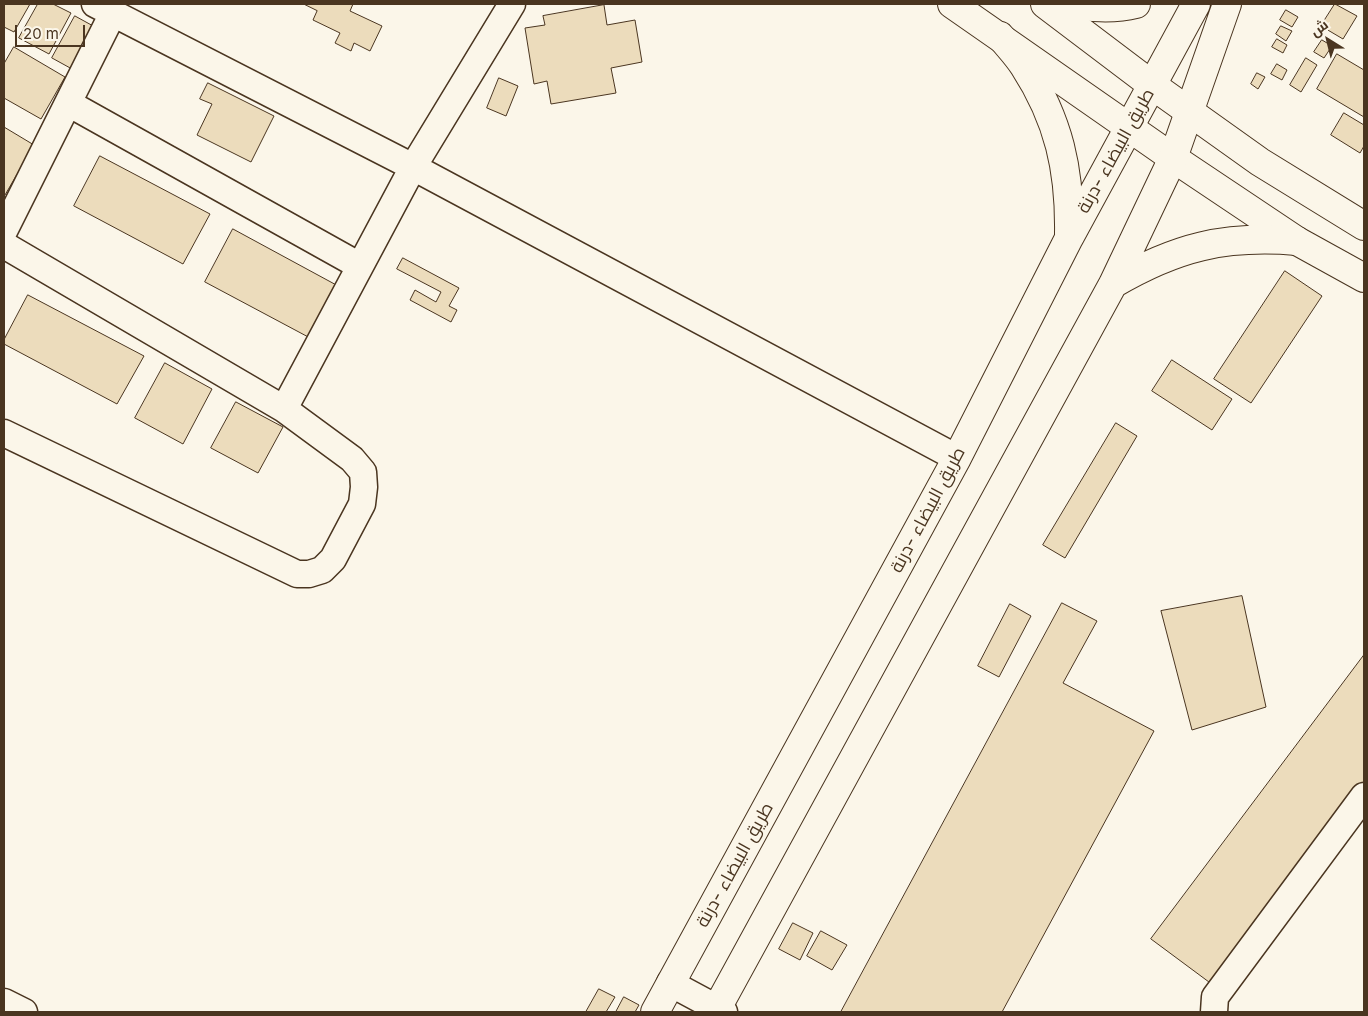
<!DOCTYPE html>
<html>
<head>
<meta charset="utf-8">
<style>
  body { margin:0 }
  #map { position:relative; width:1368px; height:1016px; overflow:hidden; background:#fbf6e9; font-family:Inter,Cairo,sans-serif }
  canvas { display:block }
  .frame { position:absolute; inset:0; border:5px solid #4a3520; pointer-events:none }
  .north { position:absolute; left:1303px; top:15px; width:50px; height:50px; -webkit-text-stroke:4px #fbf6e9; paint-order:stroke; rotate:324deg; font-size:14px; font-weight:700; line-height:20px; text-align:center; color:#4a3520 }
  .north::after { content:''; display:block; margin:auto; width:18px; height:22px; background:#4a3520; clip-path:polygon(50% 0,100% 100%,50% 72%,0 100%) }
  .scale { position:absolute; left:15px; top:25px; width:70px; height:22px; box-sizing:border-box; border:2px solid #4a3520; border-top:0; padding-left:6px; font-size:15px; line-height:18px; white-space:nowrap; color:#4a3520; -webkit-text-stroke:4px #fbf6e9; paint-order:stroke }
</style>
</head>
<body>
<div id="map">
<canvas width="1368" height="1016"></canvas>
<div class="frame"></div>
<div class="north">ش</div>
<div class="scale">20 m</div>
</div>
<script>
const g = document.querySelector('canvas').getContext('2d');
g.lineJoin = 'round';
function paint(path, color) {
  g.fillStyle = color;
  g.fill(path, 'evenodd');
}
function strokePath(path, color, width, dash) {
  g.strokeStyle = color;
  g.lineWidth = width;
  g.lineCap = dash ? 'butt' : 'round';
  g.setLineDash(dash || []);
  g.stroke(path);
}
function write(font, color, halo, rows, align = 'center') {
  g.font = font + ' Inter,Cairo,sans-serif';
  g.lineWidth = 4;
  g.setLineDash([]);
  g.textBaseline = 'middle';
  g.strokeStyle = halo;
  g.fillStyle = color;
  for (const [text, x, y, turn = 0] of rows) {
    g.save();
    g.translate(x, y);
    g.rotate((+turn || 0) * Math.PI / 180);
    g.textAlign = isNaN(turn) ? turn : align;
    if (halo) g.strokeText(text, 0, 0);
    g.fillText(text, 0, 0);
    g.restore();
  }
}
const building = new Path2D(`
  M4 4H30L14 32 4 27Z
  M38 4H53L71 13 49 54 19 38Z
  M304 4H353L350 11 382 26 370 51 354 43 351 51 335 43 340 33 313 20 317 11Z
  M1335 4 1357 16 1343 39 1321 26Z
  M604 5 607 25 635 20 642 62 611 68 616 93 551 104 547 81 534 84 525 28 545 25 543 16Z
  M1286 10 1298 17 1292 27 1280 20Z
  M75 16 95 27 72 69 52 58Z
  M1281 26 1292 31 1286 41 1276 34Z
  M1277 39 1287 45 1283 53 1272 47Z
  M1322 40 1332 46 1324 58 1314 52Z
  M14 47 65 77 41 119 4 98V64Z
  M1337 54 1364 70V117L1317 89Z
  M1306 58 1317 65 1301 92 1290 85Z
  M1277 64 1287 70 1282 80 1271 74Z
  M1257 73 1265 77 1258 89 1251 84Z
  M499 78 518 86 506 116 487 108Z
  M208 83 274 116 251 162 197 135 212 104 200 99Z
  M1344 113 1364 125V146L1360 153 1331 135Z
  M4 127 34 145 5 195 4 194Z
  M100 156 210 214 183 264 74 206Z
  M233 229 340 287 312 339 205 282Z
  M403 258 459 288 449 306 457 310 451 322 410 300 415 290 436 302 441 292 397 269Z
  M1285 271 1322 296 1251 403 1214 379Z
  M28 295 144 356 117 404 4 344V340Z
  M1172 360 1232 399 1212 430 1152 391Z
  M165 363 212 389 183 444 135 418Z
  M236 402 283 427 258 473 211 448Z
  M1116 423 1137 436 1065 558 1043 545Z
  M1242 596 1266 707 1192 730 1161 611Z
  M1062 603 1097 621 1063 683 1154 731 1002 1012H841Z
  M1010 604 1031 616 999 677 978 666Z
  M1364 655V785L1213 985 1151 939Z
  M793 923 813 933 800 960 779 949Z
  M821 931 847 945 832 970 807 956Z
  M599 989 615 997 606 1012H586Z
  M624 997 639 1005 635 1012H616Z`);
const minor = new Path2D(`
  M95 4 413 167 957 458
  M68 103 360 266
  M4 231 113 13
  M4 245 284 409 352 459 363 472 364 487 362 504 333 559 322 570 309 574H297L4 433
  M284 409 413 167 512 4
  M670 983 724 1012
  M4 1002 24 1012
  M1214 1012 1215 997 1364 796`);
const major = new Path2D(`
  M952 4 1173 158 1297 241 1364 278
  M1045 4 1152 85 1260 162 1364 226`);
const highway = new Path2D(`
  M1064 4C1088 7 1112 10 1136 4
  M1000 36C1008 46 1017 55 1024 66 1059 120 1070 170 1069 234
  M1113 284C1176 247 1225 235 1297 241
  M655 1012 957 458 1069 238 1196 4
  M715 1012 1113 284 1173 158 1227 4`);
const streetNames = [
  ["طريق البيضاء -درنة",1116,151,-61],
  ["طريق البيضاء -درنة",928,510,-62],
  ["طريق البيضاء -درنة",735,865,-61]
];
paint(building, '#ecdcbc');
strokePath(building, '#4a3520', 1);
strokePath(minor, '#4a3520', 29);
strokePath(major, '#4a3520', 30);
strokePath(highway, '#4a3520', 30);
strokePath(minor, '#fbf6e9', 26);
strokePath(major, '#fbf6e9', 28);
strokePath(highway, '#fbf6e9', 28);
write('18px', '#4a3520', '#fbf6e9', streetNames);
</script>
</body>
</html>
